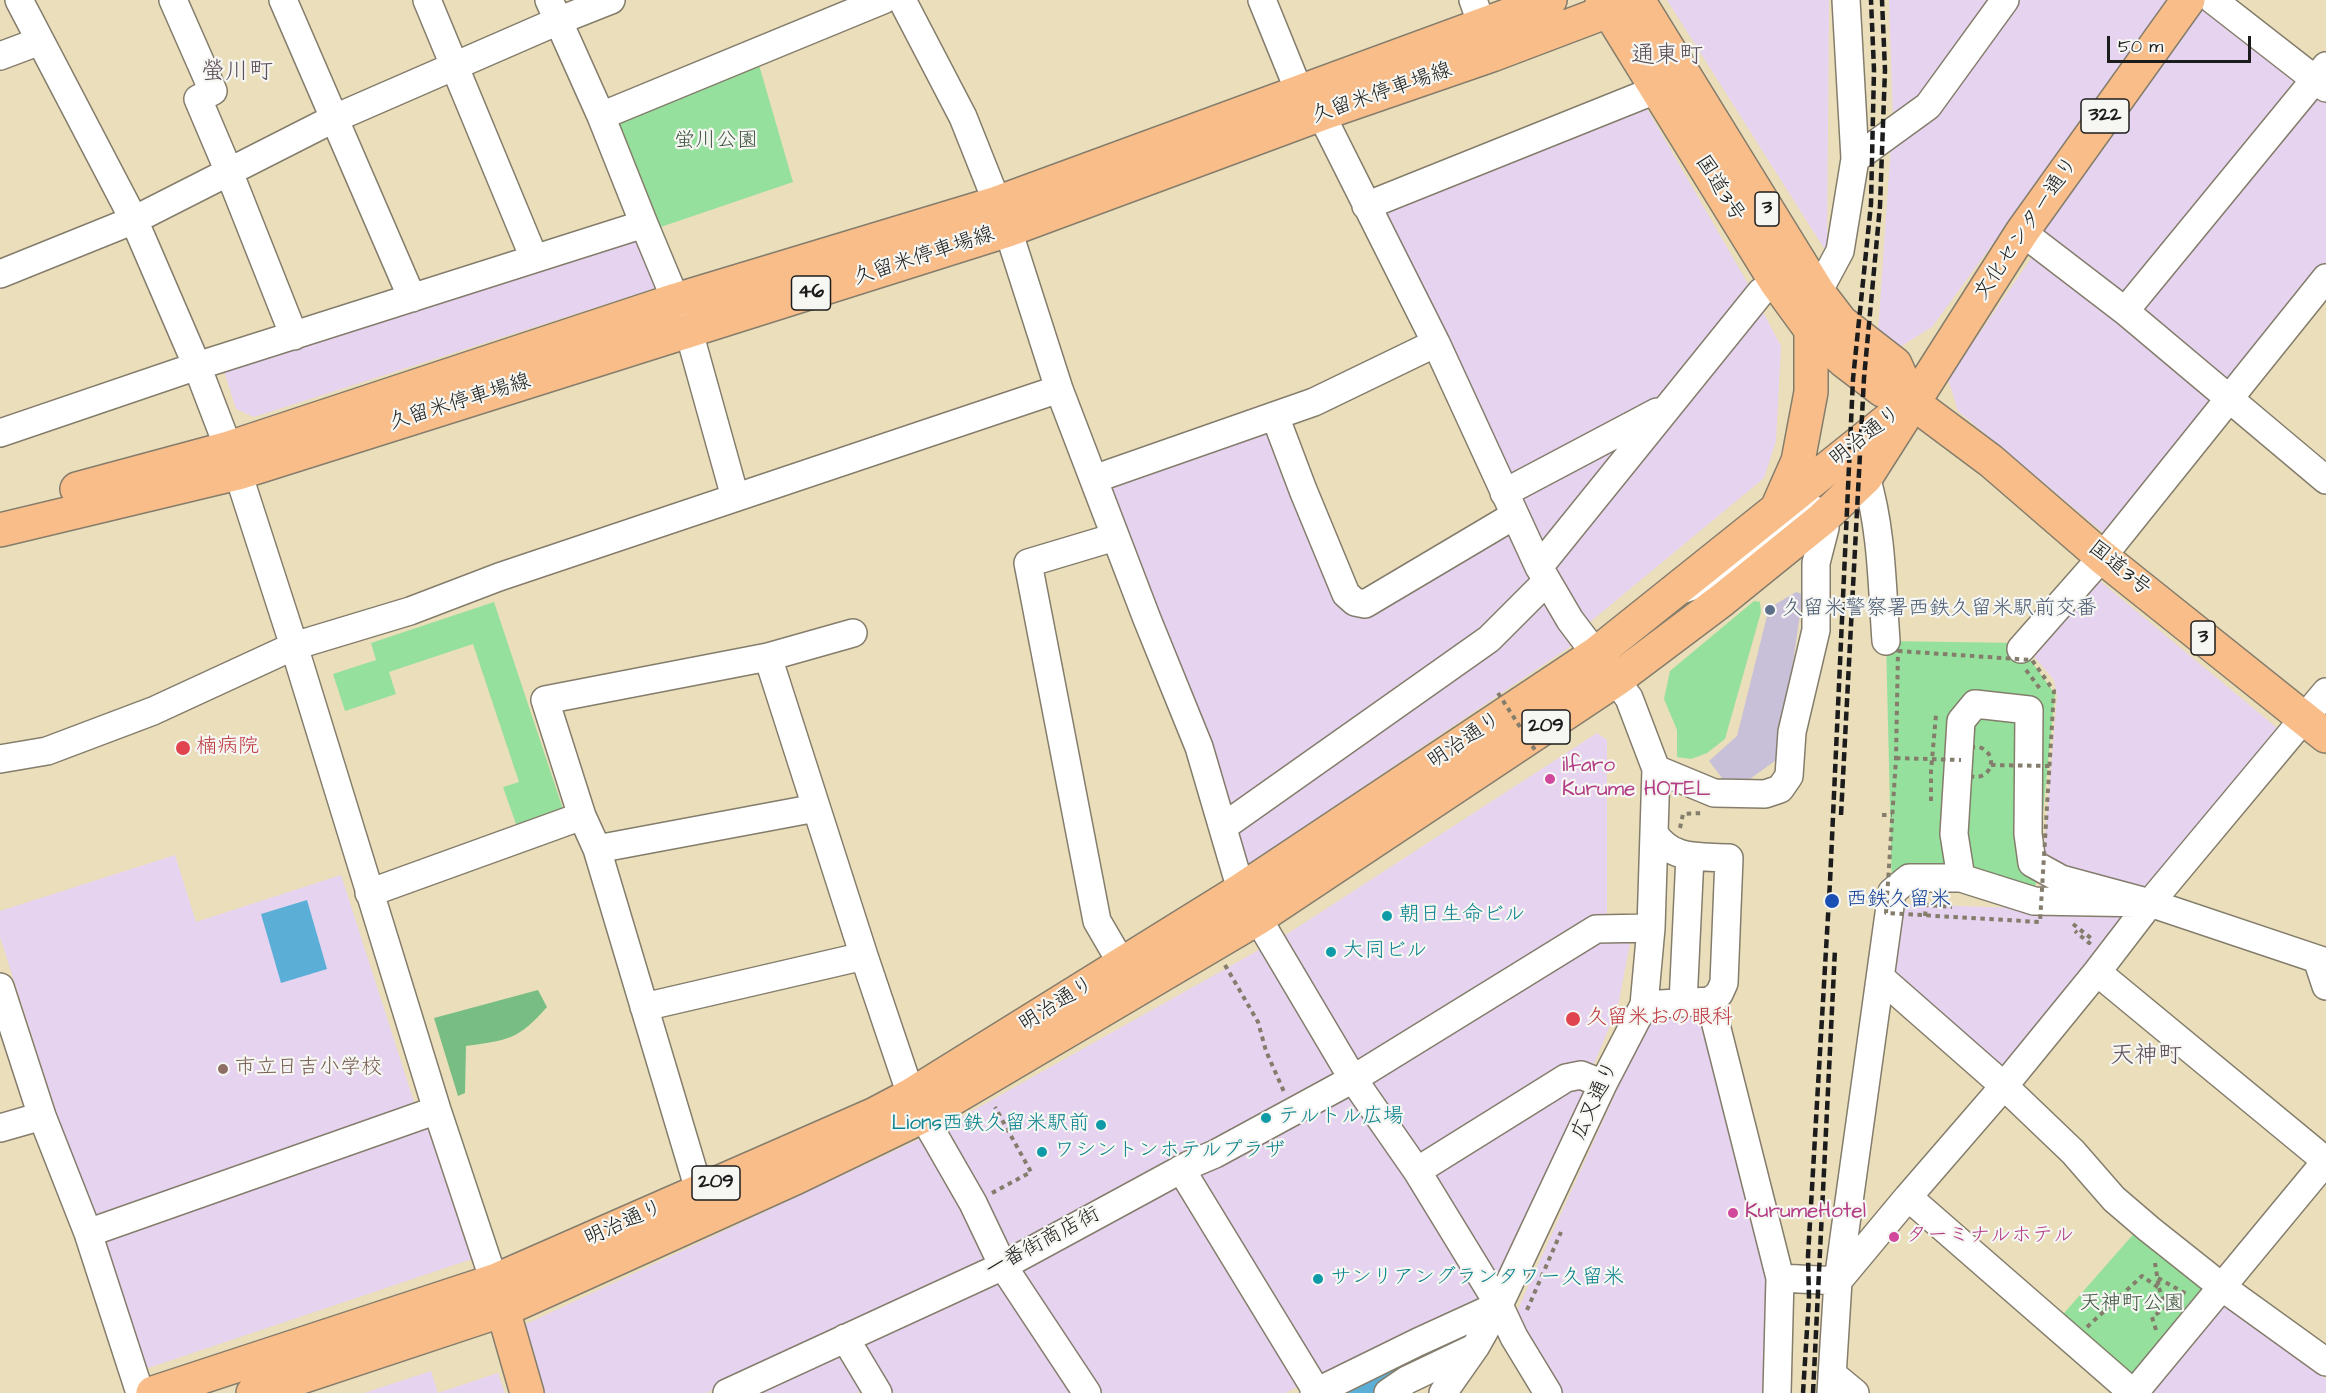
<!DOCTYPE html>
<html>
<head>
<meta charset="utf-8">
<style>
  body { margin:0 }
  #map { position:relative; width:2326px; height:1393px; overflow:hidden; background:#ebdebb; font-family:"Architects Daughter",sans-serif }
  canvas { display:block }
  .scale { position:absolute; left:2107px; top:36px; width:144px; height:27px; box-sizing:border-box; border:3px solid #1c1c1c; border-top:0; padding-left:8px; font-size:18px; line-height:21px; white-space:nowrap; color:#1c1c1c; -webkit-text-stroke:4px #f6f6f2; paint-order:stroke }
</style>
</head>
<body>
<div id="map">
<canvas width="2326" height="1393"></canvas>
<div class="scale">50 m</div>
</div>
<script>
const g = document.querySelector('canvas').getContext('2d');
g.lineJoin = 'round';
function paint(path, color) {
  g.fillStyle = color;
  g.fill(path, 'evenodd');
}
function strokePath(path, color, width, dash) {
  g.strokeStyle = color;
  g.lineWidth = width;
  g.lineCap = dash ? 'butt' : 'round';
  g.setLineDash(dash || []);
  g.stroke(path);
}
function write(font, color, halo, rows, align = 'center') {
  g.font = font + ' "Architects Daughter","Klee One",sans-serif';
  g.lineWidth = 4.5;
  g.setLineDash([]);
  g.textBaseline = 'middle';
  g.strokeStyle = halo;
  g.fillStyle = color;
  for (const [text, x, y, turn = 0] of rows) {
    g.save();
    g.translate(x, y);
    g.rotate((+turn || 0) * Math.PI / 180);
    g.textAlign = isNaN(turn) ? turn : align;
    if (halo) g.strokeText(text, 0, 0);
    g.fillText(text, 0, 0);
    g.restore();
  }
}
const built = new Path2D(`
  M1667 0H1829L1827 253Z
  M1889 0H1995L1924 101 1893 121Z
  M2015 0H2171L1932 327 1895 350 1878 333 1891 144Z
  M2199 2 2306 79 2122 300 2036 227Z
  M2317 91 2326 98V267L2232 384 2137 308Z
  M1642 100 1751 289 1669 400 1508 482 1374 210Z
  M645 238 662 286 254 417 236 409 223 368Z
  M2034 254 2220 398 2105 534 1958 411 1948 379Z
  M1758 303 1781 346 1776 441 1764 478 1584 627 1545 568Z
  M1659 413 1539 560 1510 493Z
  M1272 421 1364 609 1512 519 1540 582 1484 637 1227 820 1101 482Z
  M2094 576 2282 732 2142 893 2040 895 2057 696 2054 680 2023 644Z
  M1542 592 1574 644 1242 869 1228 828Z
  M1597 733 1607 740V913L1355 1071 1278 940Z
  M175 855 196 922 341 875 417 1111 90 1217 0 937V911Z
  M1902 904 2132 912 2003 1071 1889 972Z
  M1604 935 1630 943 1618 1006 1594 1064 1582 1068 1418 1166 1364 1083Z
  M1266 946 1344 1078 1005 1260 940 1129Z
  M1701 1007 1768 1276 1763 1393H1558L1513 1320 1648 1021Z
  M1566 1083 1595 1087 1499 1289 1422 1172Z
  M1352 1089 1490 1305 1313 1383 1191 1176Z
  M432 1125 472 1259 145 1369 96 1239Z
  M928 1135 995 1261 706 1393H542L522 1326Z
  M1181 1178 1303 1383 1286 1393H1092L1013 1269Z
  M1003 1278 1078 1393H887L855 1342Z
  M2222 1294 2326 1379V1393H2141Z
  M843 1349 869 1388 856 1393H744Z
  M431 1371 438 1393 498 1373 505 1393H364Z`);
const industrial = new Path2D(`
  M1796 592 1803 594 1779 758 1743 784 1725 782 1709 761 1737 736 1769 608Z`);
const green = new Path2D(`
  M757 58 793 182 652 230 608 119Z
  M1754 601 1760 602 1761 612 1725 739 1707 753 1691 759 1677 757V730L1664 699 1670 671Z
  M494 602 564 812 517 827 503 787 519 782 473 644 389 672 396 694 345 711 333 674 376 660 371 643Z
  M1886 641 2018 643 2055 694 2034 901 1961 878 1892 892Z
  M2137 1230 2207 1291 2128 1381 2058 1320Z`);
const forest = new Path2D(`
  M538 990 547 1007C518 1040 508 1040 466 1046L465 1093 458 1096 434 1018Z`);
const water = new Path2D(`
  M307 900 327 969 281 983 261 914Z`);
const stream = new Path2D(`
  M1382 1380 1425 1352`);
const river = new Path2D(`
  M1359 1393 1382 1380`);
const path = new Path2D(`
  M2026 670 2041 690
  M1961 762a15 15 0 1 1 30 0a15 15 0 1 1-30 0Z
  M1931 801V771L1936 715
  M1882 815H1892
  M1680 828 1683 814 1703 813
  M1925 916 1926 905 1952 907
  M2073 924 2092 939 2089 943 2075 931
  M1225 965 1258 1022 1266 1051 1285 1094
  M992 1193 1031 1172 995 1107
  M2158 1278 2188 1295
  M2159 1288 2167 1310
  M1527 1310 1561 1232
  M2087 1327 2142 1276 2159 1288 2155 1263
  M2156 1330 2152 1317 2166 1308`);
const minor = new Path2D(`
  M19 0 134 220 197 366 238 473 294 646 437 1110 494 1281
  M173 0 213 91 198 99 229 172 294 336
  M283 0 412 298
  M427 0 534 258
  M902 0 963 117 1008 230 1059 389 1147 619 1199 747 1241 890 1353 1079 1417 1171 1499 1305 1514 1337 1548 1393
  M1262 0 1299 91 1321 114 1436 343 1539 567 1570 620 1629 698 1656 769 1651 928 1644 1005 1603 1084 1499 1305 1476 1346 1443 1393
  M1473 0 1482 25
  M2213 0 2326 88
  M0 56 40 41
  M601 116 883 0
  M1855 159 1928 106 2005 0
  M1366 206 1658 89
  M644 224 689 332 735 497
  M2022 232 2125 311 2326 480
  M0 274 134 220 333 119 558 21 611 0
  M1818 292 1840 251 1855 159 1846 0
  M2125 311 2326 66
  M1275 416 1303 490 1346 594 1355 602 1365 604 1515 515
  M0 433 197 366 644 224 601 116 549 0
  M1866 477C1882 529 1882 587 1886 641
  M1094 479 1314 402 1436 343
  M1504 493 1657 412
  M1115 537 1028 563 1097 921 1122 964
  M1539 567 1761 292 1776 282
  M2021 649 2102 557 2326 278
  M768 657 864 956 911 1095 973 1203 1003 1266 1087 1393
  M2326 692 2150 903 2097 972 2004 1086 2073 1152 2114 1199 2149 1229 2222 1287 2326 1362
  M0 759 47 751 153 711 294 646 410 611 499 577 1059 389
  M1656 769 1714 793 1765 794 1780 789 1789 776 1792 732 1816 630V563L1825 528 1822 519 1815 510 1808 508 1717 578 1681 590
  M1223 827 1489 639 1547 581
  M1654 833C1672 861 1699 856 1729 858L1724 983 1719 994 1710 1001
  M597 849 816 808
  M1961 878 1954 834 1961 721 1975 704 2029 710 2028 834 2032 863 2061 879 2150 903 2326 962
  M369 893 582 816
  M2317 959 2326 986
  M2097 972 2326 1161
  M1881 978 2004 1086 1908 1197
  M0 987 42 1116 88 1233 140 1393
  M1683 1003 1690 856
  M1644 1005 1710 1001 1780 1278 1777 1393
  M644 1007 864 956
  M0 1128 42 1116
  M1181 1169 1317 1392
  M1417 1171 1566 1078 1581 1075 1603 1084
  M699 1190 597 849 582 816 545 700 768 657 853 633
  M88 1233 437 1110
  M1780 1278 1838 1281
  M1838 1281 1908 1197 2133 1393
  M845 1338 878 1393
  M1832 1374 1855 1393
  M727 1393 1003 1266 1189 1165 1215 1154 1353 1079 1596 929 1651 928
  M1314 1393 1418 1342 1499 1305
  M1388 1393 1407 1380 1472 1349
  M1831 1393 1838 1281 1892 892 1909 878H1961L2034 901 2150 903
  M2134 1393 2326 1161`);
const major = new Path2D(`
  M77 489 229 448 676 300 997 203 1550 0
  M0 530 238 473 1008 230 1321 114 1492 55 1608 11 1625 0
  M495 1282 527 1393`);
const highway = new Path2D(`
  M1602 0 1776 282 1811 330 1844 361 1882 390 1912 402 1991 461 2102 557 2326 736
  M1638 0 1818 292 1841 322 1895 364 1912 402
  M1779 504 1798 461 1811 392V330
  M153 1393 494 1281 875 1114 911 1095 1241 890 1597 653 1898 412
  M253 1393 503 1310 797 1177 923 1116 1258 918 1617 679 1722 600 1822 519 1866 477 2022 232 2188 0`);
const rail = new Path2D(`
  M1841 815 1864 378 1880 206 1885 70 1882 0
  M1803 1393 1809 1298 1808 1256 1830 882 1853 379 1871 204 1874 70 1871 0
  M1813 1393 1835 949`);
const pathBridge = new Path2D(`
  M1898 651 2032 660 2054 691 2040 922 1886 913 1896 758Z
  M1498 693 1535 750
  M1896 758 1961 760
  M1991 765 2050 766`);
const markers = [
  [1770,610,6,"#5c6f8a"],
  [183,748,8,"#e0444e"],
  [1550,779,6,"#d1479c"],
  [1832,901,8,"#1a4fb4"],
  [1387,916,6,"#0f9aa8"],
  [1331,952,6,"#0f9aa8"],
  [1573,1019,8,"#e0444e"],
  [223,1069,6,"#8d6e63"],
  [1266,1118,6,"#0f9aa8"],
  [1101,1125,6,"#0f9aa8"],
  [1042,1152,6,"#0f9aa8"],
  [1733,1213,6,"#d1479c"],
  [1894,1237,6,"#d1479c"],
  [1318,1279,6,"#0f9aa8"]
];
const shields = [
  [2105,116,48],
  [1767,209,24],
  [811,293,39],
  [2203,638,24],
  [1546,727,48],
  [716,1183,48]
];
const shieldNames = [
  ["322",2105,116],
  ["3",1767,209],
  ["46",811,293],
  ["3",2203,638],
  ["209",1546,727],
  ["209",716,1183]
];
const streetNames = [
  ["久留米停車場線",1382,94,-19],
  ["国道3号",1719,189,58],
  ["文化センター通り",2027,229,-56],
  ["久留米停車場線",924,257,-18],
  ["久留米停車場線",460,403,-17],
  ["明治通り",1866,437,-38],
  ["国道3号",2119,569,39],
  ["明治通り",1465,741,-34],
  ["明治通り",1057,1005,-32],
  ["広又通り",1596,1101,-65],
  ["明治通り",624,1224,-24],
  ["一番街商店街",1043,1243,-28]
];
const parkNames = [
  ["蛍川公園",716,142],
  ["天神町公園",2132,1305]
];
const serviceNames = [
  ["久留米警察署西鉄久留米駅前交番",1782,610]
];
const healthNames = [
  ["楠病院",196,748],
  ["久留米おの眼科",1586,1019]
];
const hotelNames = [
  ["ilfaro",1562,767],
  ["Kurume HOTEL",1562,791],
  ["KurumeHotel",1745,1213],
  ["ターミナルホテル",1906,1237]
];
const transitNames = [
  ["西鉄久留米",1846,901]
];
const cultureNames = [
  ["朝日生命ビル",1399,916],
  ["大同ビル",1343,952],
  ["テルトル広場",1278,1118],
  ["Lions西鉄久留米駅前",1089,1125,"right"],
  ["ワシントンホテルプラザ",1054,1152],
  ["サンリアングランタワー久留米",1330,1279]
];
const educationNames = [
  ["市立日吉小学校",235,1069]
];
const quarterNames = [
  ["通東町",1667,57],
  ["螢川町",237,73],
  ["天神町",2146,1057]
];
paint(built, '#e6d3f0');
paint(industrial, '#c8c0d8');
paint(green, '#95e09c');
paint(forest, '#78be84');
paint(water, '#5bafd7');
strokePath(stream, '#5bafd7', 6);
strokePath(river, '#5bafd7', 34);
strokePath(minor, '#847d6c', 30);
strokePath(major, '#847d6c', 36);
strokePath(highway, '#847d6c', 36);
strokePath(path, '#847d6c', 4, [4.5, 4.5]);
strokePath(minor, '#fff', 27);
strokePath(major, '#f8bd89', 33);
strokePath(highway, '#f8bd89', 33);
strokePath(rail, '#1c1c1c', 4.5, [9, 4.5]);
strokePath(pathBridge, '#847d6c', 4, [4.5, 4.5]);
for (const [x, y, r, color] of markers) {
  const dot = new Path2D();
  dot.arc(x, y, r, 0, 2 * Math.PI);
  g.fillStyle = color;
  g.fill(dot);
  strokePath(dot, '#f6f6f2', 2);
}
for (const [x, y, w] of shields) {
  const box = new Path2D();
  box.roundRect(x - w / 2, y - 17, w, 34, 4.5);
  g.fillStyle = '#f6f6f2';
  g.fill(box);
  strokePath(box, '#1c1c1c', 1.5);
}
write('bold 20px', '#1c1c1c', null, shieldNames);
write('21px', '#1c1c1c', '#f6f6f2', streetNames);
write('21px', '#405742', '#f6f6f2', parkNames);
write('21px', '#4e5e75', '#f6f6f2', serviceNames, 'left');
write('21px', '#be3a42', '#f6f6f2', healthNames, 'left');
write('21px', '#b23c85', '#f6f6f2', hotelNames, 'left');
write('21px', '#164399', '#f6f6f2', transitNames, 'left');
write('21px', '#0d838f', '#f6f6f2', cultureNames, 'left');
write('21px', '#785e54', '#f6f6f2', educationNames, 'left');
write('24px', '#5e505a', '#f6f6f2', quarterNames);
</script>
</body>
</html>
